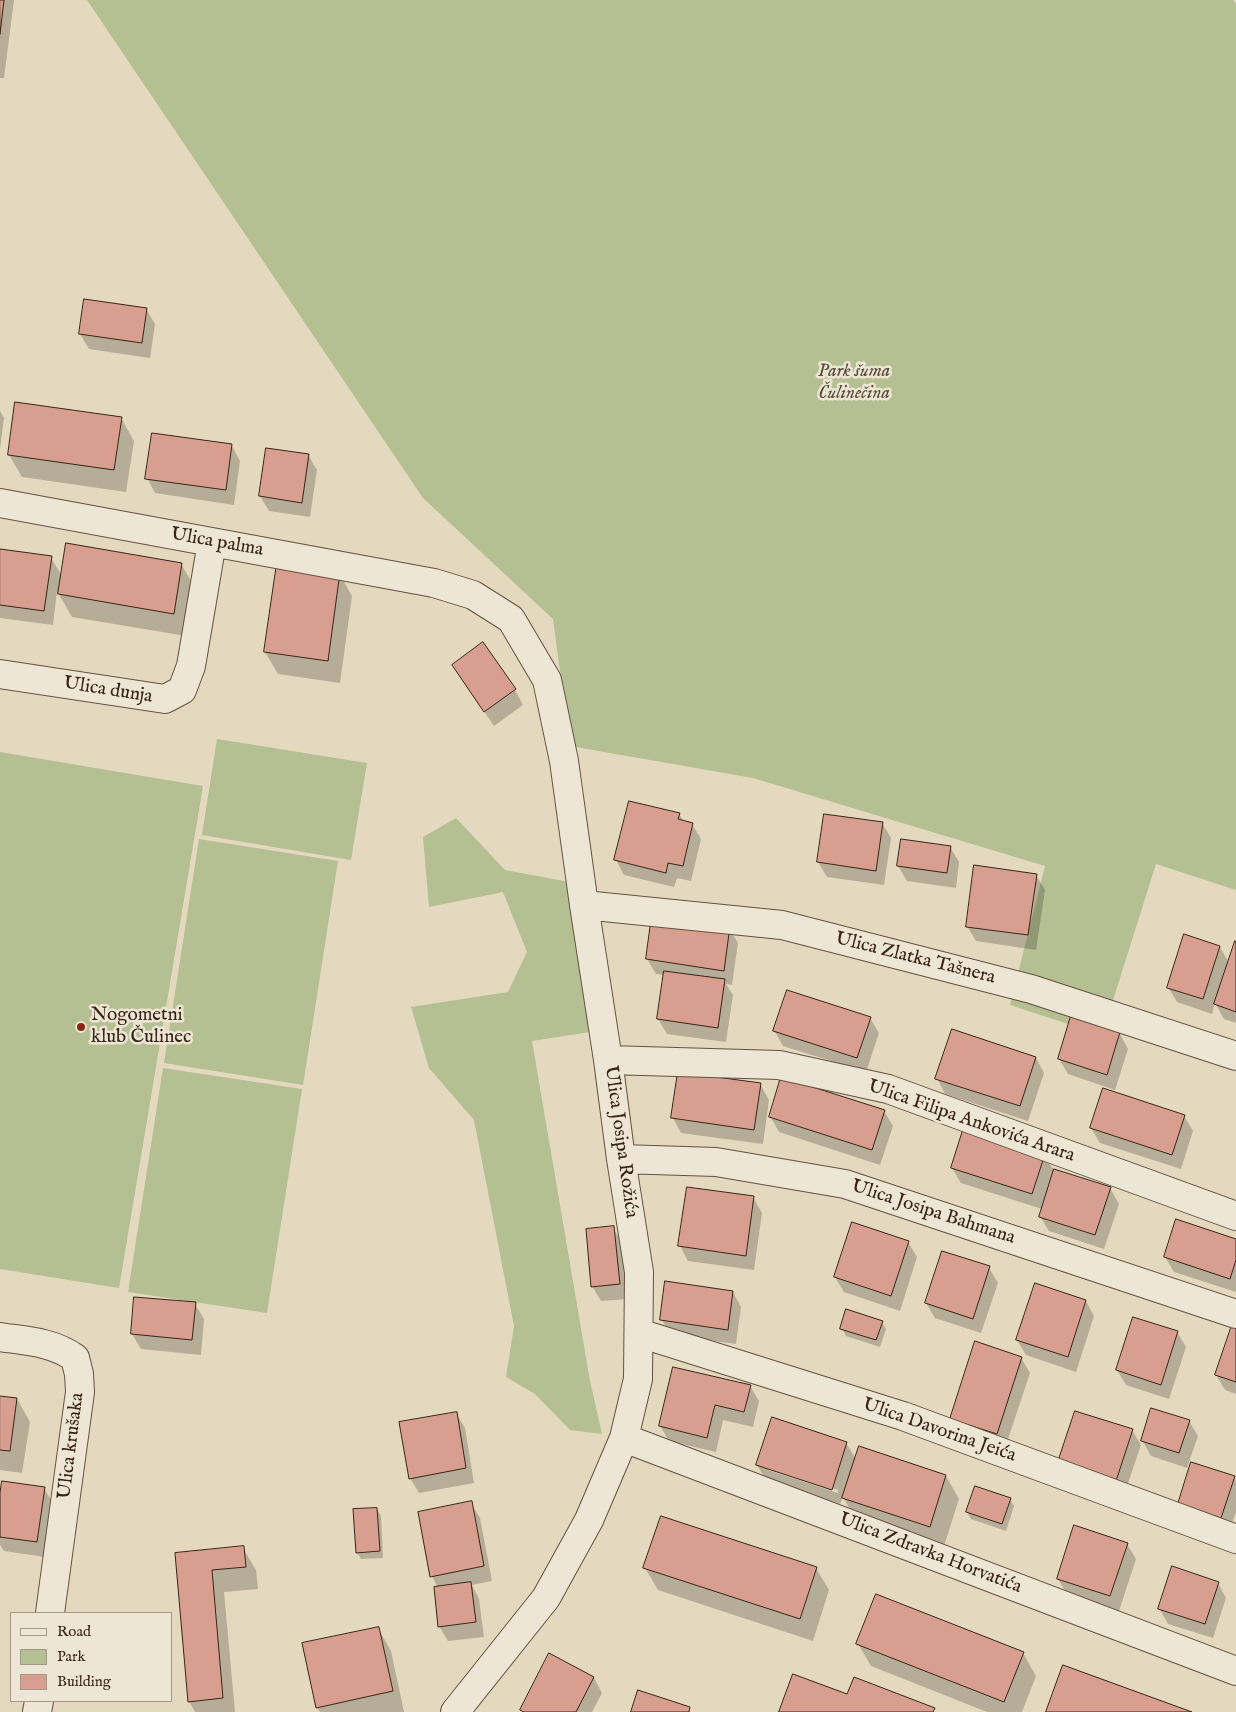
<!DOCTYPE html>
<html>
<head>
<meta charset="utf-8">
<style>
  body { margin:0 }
  #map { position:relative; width:1236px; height:1712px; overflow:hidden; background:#e4d9bf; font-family:"IM FELL English",serif }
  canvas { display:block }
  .legend { position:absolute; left:10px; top:1612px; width:162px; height:90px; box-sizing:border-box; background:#ede6d5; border:1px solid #a49889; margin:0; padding:6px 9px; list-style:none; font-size:15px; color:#372417 }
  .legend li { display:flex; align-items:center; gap:10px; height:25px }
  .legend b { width:25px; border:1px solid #a49889 }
</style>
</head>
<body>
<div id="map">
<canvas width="1236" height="1712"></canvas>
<ul class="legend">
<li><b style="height:6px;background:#ede6d5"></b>Road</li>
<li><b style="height:14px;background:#b4bf92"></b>Park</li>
<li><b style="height:14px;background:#d89f90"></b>Building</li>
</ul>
</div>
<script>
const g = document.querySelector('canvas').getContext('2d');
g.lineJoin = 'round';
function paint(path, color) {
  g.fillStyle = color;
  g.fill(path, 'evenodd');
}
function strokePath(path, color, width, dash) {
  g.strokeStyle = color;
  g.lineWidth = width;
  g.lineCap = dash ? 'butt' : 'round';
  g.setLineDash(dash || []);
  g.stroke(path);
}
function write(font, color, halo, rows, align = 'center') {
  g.font = font + ' "IM FELL English",serif';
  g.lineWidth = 5;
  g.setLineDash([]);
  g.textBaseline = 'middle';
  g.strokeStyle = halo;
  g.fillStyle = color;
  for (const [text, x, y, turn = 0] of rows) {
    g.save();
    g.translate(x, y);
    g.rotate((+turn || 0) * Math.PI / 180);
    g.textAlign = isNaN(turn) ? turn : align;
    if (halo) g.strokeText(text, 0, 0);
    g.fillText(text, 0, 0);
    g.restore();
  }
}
const green = new Path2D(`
  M87 0H1233L1236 3V890L1156 864 1102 1035 1010 1005 1045 866 753 778 570 746 553 619 423 498Z
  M217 739 367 763 351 860 202 835Z
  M0 752 203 786 119 1288 0 1269Z
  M456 818 505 870 569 882 590 1032 532 1041 590 1381 602 1434 570 1430 535 1394 506 1377 514 1326 474 1120 429 1068 411 1007 508 992 527 952 503 892 429 907 423 837Z
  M199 839 338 861 303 1085 164 1063Z
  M163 1068 302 1089 267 1313 128 1292Z`);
const shadow = new Path2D(`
  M0 0H14L4 78H0Z
  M146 309 155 324 150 358 89 349 80 334Z
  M0 411 4 418 0 449Z
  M121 418 134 441 126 492 22 477 9 455Z
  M232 446 240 461 234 505 155 493 147 478Z
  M267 450 308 455 317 470 310 517 269 511 260 496Z
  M0 550 51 558 62 576 181 564 194 586 186 636 72 617 57 591 53 625 0 618Z
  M339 573 352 596 340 683 278 674 265 652Z
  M453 665 515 690 523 705 494 726Z
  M679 814 684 822 692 824 701 839 691 881 677 878 674 887 624 875 616 860Z
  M882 823 891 838 884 885 827 877 818 862Z
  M950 847 959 862 956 888 907 881 898 866Z
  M1036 875 1045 890 1036 950 976 941 967 926Z
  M653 917 729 928 738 943 732 985 726 984 733 995 726 1042 667 1034 658 1019 664 975 656 974 647 959Z
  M1185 936 1220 947 1229 963 1236 943V1023L1224 1019 1215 1003 1212 1014 1177 1002 1168 987Z
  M870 1018 879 1033 866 1072 783 1046 774 1030Z
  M1072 1018 1120 1034 1128 1049 1115 1090 1068 1074 1059 1059Z
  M1036 1058 1044 1073 1028 1121 945 1094 937 1078Z
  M760 1084 769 1100 763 1144 681 1133 673 1118Z
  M884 1111 893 1126 880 1165 779 1132 770 1116Z
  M1184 1116 1193 1131 1181 1169 1100 1143 1091 1128Z
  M1044 1155 1055 1172 1110 1188 1119 1204 1104 1249 1049 1231 1040 1216 1042 1209 961 1183 952 1168Z
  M753 1197 762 1213 754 1270 688 1261 680 1246Z
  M613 1228 622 1243 627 1299 601 1301 592 1286Z
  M1236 1241V1292L1174 1272 1165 1257Z
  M908 1242 917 1257 900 1311 844 1292 835 1277Z
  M989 1268 998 1283 981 1333 935 1318 926 1303Z
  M733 1292 741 1307 736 1344 670 1335 662 1320Z
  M135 1298 195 1304 204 1319 201 1355 141 1349 132 1334Z
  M1086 1301 1094 1316 1076 1372 1026 1355 1017 1340Z
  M882 1322 886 1329 880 1347 846 1336 842 1328Z
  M1236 1327V1394L1225 1390 1216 1375Z
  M1177 1332 1186 1347 1169 1399 1126 1385 1117 1370Z
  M1021 1358 1030 1373 1005 1448 951 1418Z
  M750 1386 759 1401 753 1427 723 1420 716 1452 669 1441 660 1426Z
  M0 1397 17 1399 30 1422 22 1473 0 1470Z
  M456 1413 465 1428 474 1483 419 1493 410 1478Z
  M1189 1421 1198 1436 1187 1468 1151 1456 1142 1440Z
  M1132 1430 1141 1445 1124 1495 1068 1477Z
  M846 1443 856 1459 946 1476 959 1499 943 1549 856 1520 843 1497 840 1504 766 1480 757 1465ZM768 1468 838 1490V1493L768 1470Z
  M1234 1477 1236 1481V1512L1229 1532 1188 1518Z
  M44 1488 53 1504 45 1557 4 1551 0 1545V1502Z
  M1010 1499 1014 1506 1006 1531 971 1519 967 1512Z
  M471 1503 480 1518 492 1581 472 1585 479 1599 484 1637 448 1641 439 1626 438 1588 432 1576Z
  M377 1509 381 1516 383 1558 361 1559 357 1552Z
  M1127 1544 1136 1559 1119 1611 1067 1594 1058 1579Z
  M243 1548 256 1570 258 1589 224 1592 235 1712H195L189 1701 176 1554Z
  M645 1568H816L829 1590 813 1641 658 1590Z
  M1218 1583 1226 1598 1213 1638 1168 1624 1159 1608Z
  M378 1628 391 1651 404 1712H320L317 1707Z
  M858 1644 1023 1653 1036 1676 1022 1712H987L871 1666Z
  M549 1655 594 1678 602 1693 592 1712H523L521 1710Z`);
const building = new Path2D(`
  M0 0H4L0 34Z
  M84 299 147 308 142 343 79 334Z
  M15 402 122 417 114 470 8 455Z
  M152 433 232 444 226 490 145 479Z
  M266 448 309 454 302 503 259 496Z
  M66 543 182 563 174 614 58 594Z
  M0 549 52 556 44 611 0 605Z
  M277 563 340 572 328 661 264 652Z
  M483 642 516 689 484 712 452 665Z
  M629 801 680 813 678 819 693 823 683 866 668 863 666 873 614 860Z
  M824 814 883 822 876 871 817 862Z
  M901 839 951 846 947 873 897 866Z
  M974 865 1037 874 1028 935 966 927Z
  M652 915 730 926 724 971 646 959Z
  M1184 934 1220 946 1203 999 1167 988Z
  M1235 941 1236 942V1012L1214 1004Z
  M664 971 725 979 718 1028 657 1019Z
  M787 990 871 1017 857 1058 773 1031Z
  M1071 1016 1120 1032 1107 1075 1058 1059Z
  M952 1029 1036 1057 1020 1106 935 1079Z
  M678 1072 761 1083 754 1130 671 1118Z
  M781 1077 885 1110 872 1150 769 1117Z
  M1103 1088 1185 1115 1172 1155 1090 1128Z
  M964 1127 1045 1154 1032 1194 951 1168Z
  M1054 1169 1111 1187 1095 1235 1039 1217Z
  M687 1187 754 1196 746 1256 678 1246Z
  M1176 1219 1236 1239V1260L1230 1279 1164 1257Z
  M852 1222 909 1241 891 1296 834 1277Z
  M614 1226 620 1284 591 1287 586 1229Z
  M942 1251 990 1266 973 1319 925 1303Z
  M665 1281 733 1291 728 1330 660 1320Z
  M1035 1283 1086 1300 1068 1357 1016 1340Z
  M134 1297 196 1302 192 1340 131 1334Z
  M846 1309 883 1321 876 1340 840 1329Z
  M1133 1317 1178 1331 1161 1385 1116 1370Z
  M1232 1325 1236 1326V1382L1215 1375Z
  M975 1341 1022 1357 997 1434 950 1419Z
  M673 1367 751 1385 744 1412 715 1405 707 1438 659 1426Z
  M0 1396 17 1398 10 1451 0 1450Z
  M1151 1408 1190 1420 1179 1453 1141 1441Z
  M1075 1411 1133 1429 1116 1481 1058 1462Z
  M457 1412 466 1468 409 1479 399 1422Z
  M772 1417 847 1442 832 1490 756 1465Z
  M859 1446 946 1475 930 1527 842 1498Z
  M1191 1462 1235 1476 1221 1518 1178 1504Z
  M2 1481 45 1487 37 1542 0 1537V1493Z
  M975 1486 1011 1498 1002 1524 966 1512Z
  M472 1501 484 1566 430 1577 418 1512Z
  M377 1508 380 1551 356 1553 353 1509Z
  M661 1516 817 1567 800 1619 643 1568Z
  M1074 1525 1128 1543 1110 1596 1057 1579Z
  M244 1546 246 1567 212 1570 223 1698 188 1702 175 1553Z
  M1172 1566 1219 1582 1205 1624 1158 1609Z
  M471 1582 476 1622 438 1627 434 1587Z
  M876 1594 1024 1652 1004 1702 856 1644Z
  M379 1627 393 1691 316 1708 302 1643Z
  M549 1653 594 1677 576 1712H524L520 1710Z
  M1063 1665 1192 1712H1046Z
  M793 1674 847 1694 854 1677 935 1708 933 1712H779Z
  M638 1690 690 1707 689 1712H631Z`);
const street = new Path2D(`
  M0 503 434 583 473 595 511 619 547 680 564 761 584 905 608 1060 621 1159 639 1272 638 1379 624 1438 589 1520 546 1598 455 1712
  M0 674 165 699 182 690 191 666 212 542
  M584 905 782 925 1031 989 1236 1056
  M608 1060 779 1065 888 1089 1236 1216
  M621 1159 716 1162 845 1184 1236 1314
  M639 1333 903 1416 1236 1539
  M0 1337C27 1341 53 1342 75 1358L79 1374 80 1392 50 1613
  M624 1438 1236 1671
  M37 1712 39 1701`);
const markers = [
  [81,1027,5,"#8f2418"]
];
const parkNames = [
  ["Park šuma",854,372],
  ["Čulinečina",854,394]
];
const streetNames = [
  ["Ulica palma",217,543,10],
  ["Ulica dunja",108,691,9],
  ["Ulica Zlatka Tašnera",915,959,14],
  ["Ulica Filipa Ankovića Arara",971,1122,19],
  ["Ulica Josipa Rožića",620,1142,82],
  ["Ulica Josipa Bahmana",933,1213,18],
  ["Ulica Davorina Jeića",939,1431,19],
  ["Ulica krušaka",72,1446,-83],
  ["Ulica Zdravka Horvatića",930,1554,21]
];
const poiNames = [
  ["Nogometni",91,1016],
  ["klub Čulinec",91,1038]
];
paint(green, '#b4bf92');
paint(shadow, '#0003');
paint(building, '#d89f90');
strokePath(building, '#372417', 1);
strokePath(street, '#625141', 30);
strokePath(street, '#ede6d5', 28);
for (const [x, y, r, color] of markers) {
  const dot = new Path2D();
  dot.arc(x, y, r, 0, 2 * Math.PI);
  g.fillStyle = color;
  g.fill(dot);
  strokePath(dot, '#ede6d5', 2);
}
write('italic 19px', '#564b36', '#ede6d5', parkNames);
write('19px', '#372417', '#ede6d5', streetNames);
write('19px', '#372417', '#ede6d5', poiNames, 'left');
</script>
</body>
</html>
